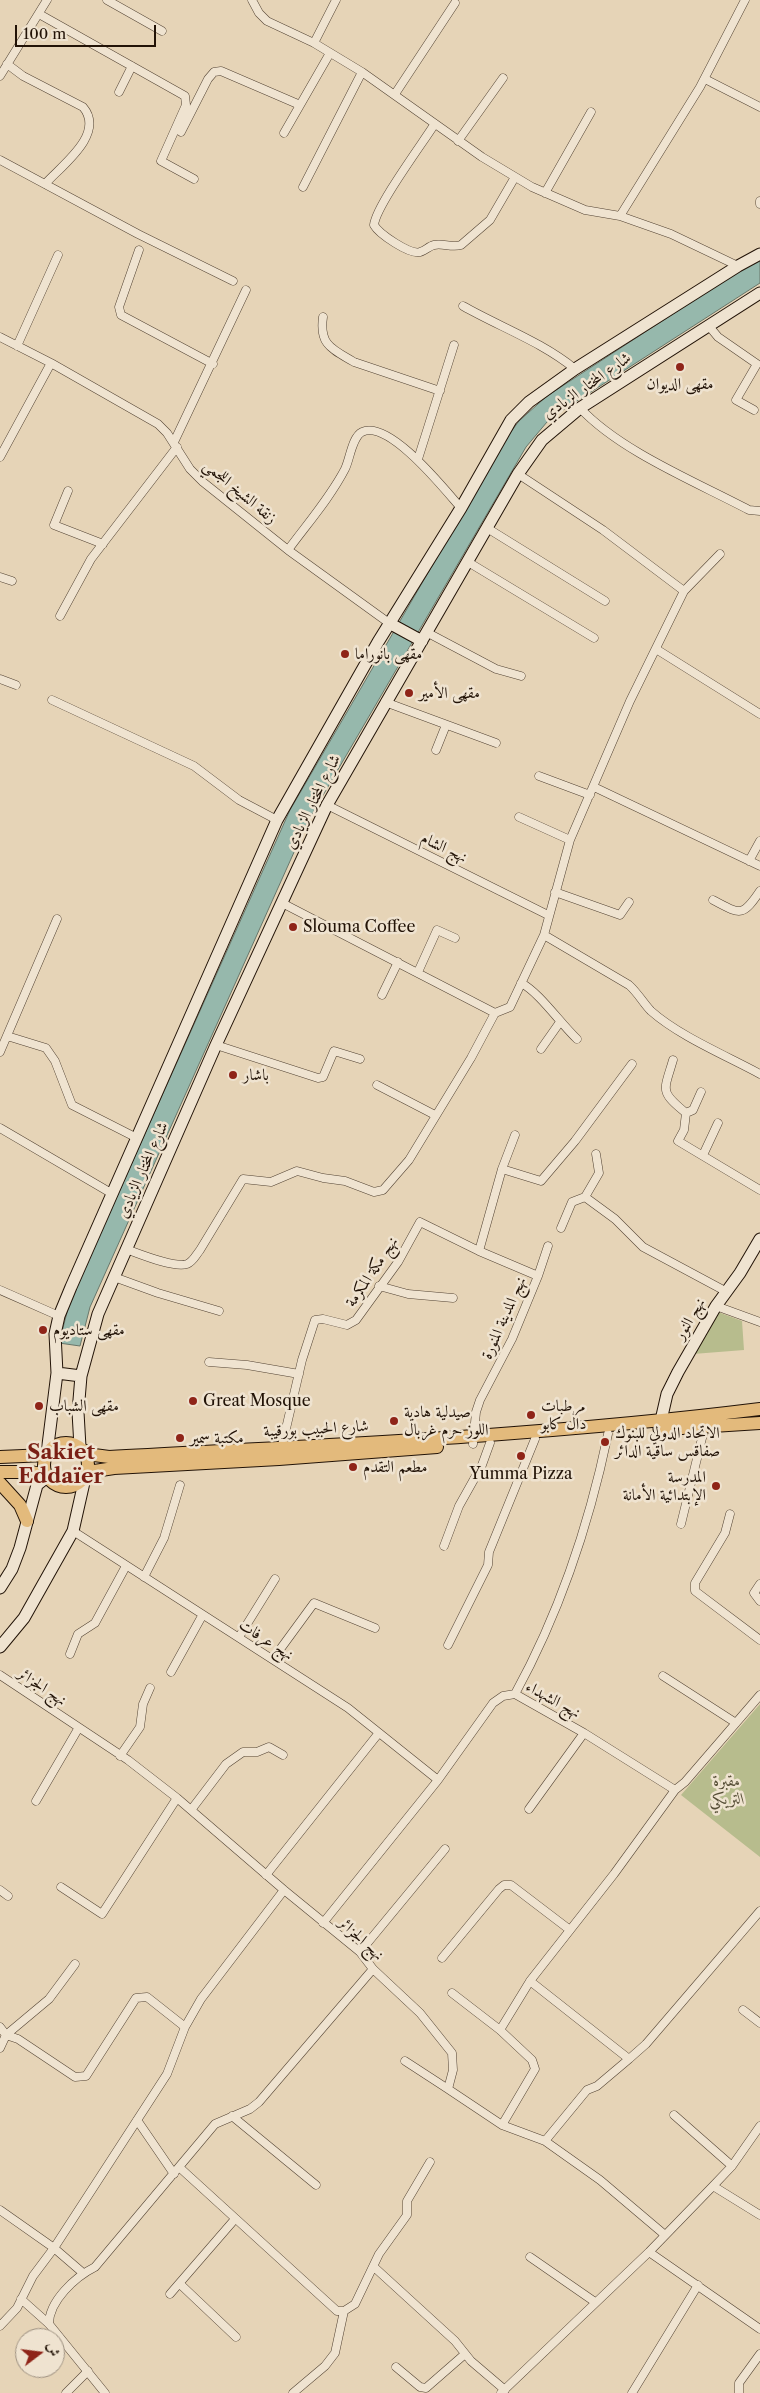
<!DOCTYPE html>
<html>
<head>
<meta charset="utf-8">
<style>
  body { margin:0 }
  #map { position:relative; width:760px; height:2393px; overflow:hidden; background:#e6d4b7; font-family:"Libre Caslon Text",Amiri,serif }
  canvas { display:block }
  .north { position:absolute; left:15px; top:2328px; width:50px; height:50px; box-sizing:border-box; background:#efe3d0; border:1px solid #9d9080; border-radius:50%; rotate:75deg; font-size:14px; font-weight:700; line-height:20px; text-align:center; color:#221307 }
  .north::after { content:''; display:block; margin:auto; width:18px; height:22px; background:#8f2418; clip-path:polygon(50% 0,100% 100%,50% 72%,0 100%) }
  .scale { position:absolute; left:15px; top:25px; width:141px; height:22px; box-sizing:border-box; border:2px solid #221307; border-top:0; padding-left:6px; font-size:15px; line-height:18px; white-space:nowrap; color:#221307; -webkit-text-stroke:4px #efe3d0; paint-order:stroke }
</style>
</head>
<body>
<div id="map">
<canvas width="760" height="2393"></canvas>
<div class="north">ش</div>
<div class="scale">100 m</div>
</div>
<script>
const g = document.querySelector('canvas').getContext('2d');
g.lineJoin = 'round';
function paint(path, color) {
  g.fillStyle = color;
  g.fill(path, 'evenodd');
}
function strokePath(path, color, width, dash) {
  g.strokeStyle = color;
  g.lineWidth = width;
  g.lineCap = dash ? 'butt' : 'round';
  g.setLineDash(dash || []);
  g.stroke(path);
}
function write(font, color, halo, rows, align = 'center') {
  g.font = font + ' "Libre Caslon Text",Amiri,serif';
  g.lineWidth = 5;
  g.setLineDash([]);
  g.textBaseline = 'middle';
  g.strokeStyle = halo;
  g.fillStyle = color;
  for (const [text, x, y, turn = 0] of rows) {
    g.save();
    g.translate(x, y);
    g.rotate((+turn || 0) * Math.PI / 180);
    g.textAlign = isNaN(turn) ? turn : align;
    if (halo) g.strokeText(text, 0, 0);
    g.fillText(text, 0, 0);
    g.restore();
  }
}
const green = new Path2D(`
  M718 1312 742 1321 744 1350 693 1354Z
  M760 1704V1857L681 1795Z`);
const water = new Path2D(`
  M760 260V283L563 410 547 422 526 447 308 821 90 1307 80 1346 59 1343 70 1301 290 810 507 437 519 421 547 396 731 276Z`);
const street = new Path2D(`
  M107 0 162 31
  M252 0 259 13 267 21 314 43 362 72 482 157 532 187 585 210 620 216 671 234 738 266
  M39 14 185 96 186 105 161 161 194 179
  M314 43 336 0
  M7 64 23 76 83 107C106 134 61 166 45 184
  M0 76 47 0
  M705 79 760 107
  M119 92 132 66
  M395 94 455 3
  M434 125C422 144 376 206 374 225 379 234 410 255 420 252 425 251 429 246 434 245 443 243 452 248 461 245L490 220 515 177
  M181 132 208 79 214 72 221 71 300 105
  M284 133 330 53
  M458 141 503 78
  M0 160 138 234 233 281
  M303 187 362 72
  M545 193 591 112
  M760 201V204
  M620 216 700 87 745 0
  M139 250 119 307 121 315 213 364
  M463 306C500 327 542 342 575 369
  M323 317C319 345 332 349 354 362L440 391
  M708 325 718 337 757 364 736 400 754 410
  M0 337 51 363 158 424 167 433 190 469 203 482 288 550 389 623
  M17 346 58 255
  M580 408C620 451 696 482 749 510L760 511
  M174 442 246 290
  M0 457 51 363
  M418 459 454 345
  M518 474 603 530 684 591
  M68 491 54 525 103 544
  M487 528 605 601
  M288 550C307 524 330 498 345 469 350 459 352 437 362 432 389 419 445 490 461 508
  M468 562 594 638
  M0 577 12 581
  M60 616 91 559 177 447
  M428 633 496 669 521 676
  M656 649 760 714
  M0 679 16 685
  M52 700 194 766 239 800 277 820
  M385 702 496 743
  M436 750 446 725
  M539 776 590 795
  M594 787 760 866
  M327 805 548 915
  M519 817 570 840
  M749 861 760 841
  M555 892 620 915 629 902
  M713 900C740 914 742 918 760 891
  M282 903 495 1013 510 1007 544 935 570 840 630 701 684 591 720 554
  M544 935 629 985C638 993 644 1004 651 1011 679 1036 727 1056 760 1074
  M418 972 437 930 455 938
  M521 983C539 992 560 1023 577 1039
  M382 995 398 962
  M7 1036 46 1048 55 1061 72 1105 135 1137
  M216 1045 318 1078 323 1077 334 1051 360 1059
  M541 1049 560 1022
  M0 1052 57 919
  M673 1060C664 1091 659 1091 686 1113L684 1130 678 1141 760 1190
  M377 1085 435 1115
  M686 1113 693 1110 701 1092
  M0 1128 111 1193
  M596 1154 599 1173 585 1197 615 1219 643 1247 727 1292
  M703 1155 718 1123
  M502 1169 515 1135
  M561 1228 572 1202 585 1197
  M126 1249C140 1254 173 1268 187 1264 193 1262 196 1255 200 1250L243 1179 271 1182 297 1171 323 1178 345 1181 374 1192 383 1190 409 1160 471 1058 495 1013
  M538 1276 548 1246
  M114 1277 158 1293 219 1311
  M379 1286 408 1294 453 1298
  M0 1290 59 1316
  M716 1306 760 1322
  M209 1362 247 1365 299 1374
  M473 1444 476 1412 480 1400 512 1339 538 1276 479 1251 502 1169 541 1181 575 1141 632 1064
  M281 1450 302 1360 315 1320 323 1319 347 1325 356 1320 398 1262 420 1222 479 1251
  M730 1514 725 1533 695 1583V1591L760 1640
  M681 1524 703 1434 701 1425
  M73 1531 348 1708 438 1780
  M444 1546 459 1506 482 1465 490 1443
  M144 1577 164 1538 180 1485
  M760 1584 754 1593 760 1601
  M239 1637 275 1579
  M448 1645 488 1565 489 1552 535 1439
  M70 1654 78 1634 95 1623 126 1566
  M273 1659 314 1603 375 1628
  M171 1672 202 1616
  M0 1675 128 1760 177 1798 284 1890 360 1952 373 1969 420 2013 452 2053 453 2070 448 2089 502 2125 545 2141 600 2180 665 2235
  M663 1676 736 1723
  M515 1694C560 1612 589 1525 608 1434
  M120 1756 140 1727 143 1704 150 1688
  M675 1790 614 1874 530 1981 629 2059 646 2044 760 1911
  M36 1801 78 1729
  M529 1809 584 1733
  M191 1810 226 1764 243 1752H257L269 1747 283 1755
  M266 1875 378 1734
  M61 1887 102 1914 177 1798
  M0 1890 8 1896
  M323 1923 438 1780 493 1703 503 1696 515 1694 584 1733 675 1790 685 1782 760 1695
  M360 1952 445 1849
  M442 1958 499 1889 504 1885H511L570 1930
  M452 1993 500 2030
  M743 2010 760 2023
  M0 2027 6 2035 18 2039 75 2077 86 2076 136 1998 147 1997 185 2027
  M0 2048 6 2035 49 1999 75 1964
  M405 2061 448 2089
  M674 2115 732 2166
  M232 2116 316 2185
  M137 2120 174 2174
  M502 2125 535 2069 532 2060 500 2030 530 1981
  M545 2141 587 2090 597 2086 629 2059
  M179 2167 337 2311H344L355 2304 379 2254 407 2215V2201L430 2162
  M713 2186 760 2215
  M0 2210 54 2248 83 2273
  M649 2252 760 2329
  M530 2257 595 2302
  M374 2267 455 2341 471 2361 505 2390
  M180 2284 236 2337
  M170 2294 235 2219
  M21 2299 49 2324 105 2393
  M49 2324C49 2301 75 2277 95 2267L215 2124 250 2109 259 2102 373 1969
  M0 2326 17 2308 33 2276 54 2248 167 2074 185 2027 201 1999 284 1890
  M396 2367 420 2387 426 2388 465 2354
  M66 2393 88 2371
  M293 2393 325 2366 335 2353 344 2311
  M501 2393 649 2252 713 2186 732 2166 760 2126
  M632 2393 698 2285
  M739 2393V2383L760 2354`);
const secondary = new Path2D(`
  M389 623 422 641
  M57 1373 81 1376
  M659 1429 667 1394 678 1372 716 1306 740 1273 760 1239
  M80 1447 78 1412 81 1376 98 1314 216 1045 327 805 518 474 542 440 580 408 760 293
  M47 1453 57 1373 55 1334 59 1316 71 1287 277 820 378 642 461 508 511 420 529 402 575 369 738 266 760 254
  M0 1588 12 1569 20 1548 37 1485 47 1477
  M0 1647 24 1618 73 1531 85 1478`);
const primary = new Path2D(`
  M666 1429 760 1423
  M44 1465a22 22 0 1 1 44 0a22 22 0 1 1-44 0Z
  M83 1450 94 1455 109 1457C326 1445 544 1436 760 1409
  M0 1457 46 1455
  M0 1472H31L46 1475
  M88 1472 114 1468 279 1459 437 1447
  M0 1483 20 1505 27 1521`);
const markers = [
  [680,367,5,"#8f2418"],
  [345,654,5,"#8f2418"],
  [409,693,5,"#8f2418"],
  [293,927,5,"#8f2418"],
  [233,1075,5,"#8f2418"],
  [43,1330,5,"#8f2418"],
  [193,1401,5,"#8f2418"],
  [39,1406,5,"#8f2418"],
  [531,1415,5,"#8f2418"],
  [394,1421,5,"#8f2418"],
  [180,1438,5,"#8f2418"],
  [605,1442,5,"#8f2418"],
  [521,1456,5,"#8f2418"],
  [353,1467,5,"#8f2418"],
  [716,1486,5,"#8f2418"]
];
const poiNames = [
  ["مقهى الديوان",680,384,"center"],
  ["مقهى بانوراما",355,654],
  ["مقهى الأمير",419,693],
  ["Slouma Coffee",303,927],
  ["باشار",243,1075],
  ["مقهى ستاديوم",53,1330],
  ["Great Mosque",203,1401],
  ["مقهى الشباب",49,1406],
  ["مرطبات",541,1406],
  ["دال كابو",541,1424],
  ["صيدلية هادية",404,1412],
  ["اللوز حرم غربال",404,1430],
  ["الاتحاد الدولي للبنوك",615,1433],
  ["صفاقس ساقية الدائر",615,1451],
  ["مكتبة سمير",190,1438],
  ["مطعم التقدم",363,1467],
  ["Yumma Pizza",521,1474,"center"],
  ["المدرسة",706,1477,"right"],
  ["الإبتدائية الأمانة",706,1495,"right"]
];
const streetNames = [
  ["شارع المختار الزيادي",587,386,-35],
  ["زنقة الشيخ اللجمي",240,492,40],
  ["شارع المختار الزيادي",313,802,-63],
  ["نهج الشام",444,848,26],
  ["شارع المختار الزيادي",143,1170,-66],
  ["نهج مكة المكرمة",372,1272,-56],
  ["نهج المدينة المنورة",504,1318,-66],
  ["نهج النور",690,1319,-59],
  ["شارع الحبيب بورقيبة",316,1429,-3],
  ["نهج عرفات",266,1640,33],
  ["نهج الجزائر",42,1687,34],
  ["نهج الشهداء",553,1700,29],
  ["نهج الجزائر",361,1939,43]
];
const parkNames = [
  ["مقبرة",727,1781],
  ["التريكي",727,1799]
];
const districtNames = [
  ["Sakiet",61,1453],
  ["Eddaïer",61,1477]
];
paint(green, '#b7bc8d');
paint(water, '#96b8ac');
strokePath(water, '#68766a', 1);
strokePath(street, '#534333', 9);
strokePath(secondary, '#221307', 13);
strokePath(primary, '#221307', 14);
strokePath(street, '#efe3d0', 8);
strokePath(secondary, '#efe3d0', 11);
strokePath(primary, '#e3ba7c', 12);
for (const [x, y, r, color] of markers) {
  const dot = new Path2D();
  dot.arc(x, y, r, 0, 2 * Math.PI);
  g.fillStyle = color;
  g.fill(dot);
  strokePath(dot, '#efe3d0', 2);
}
write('16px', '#221307', '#efe3d0', poiNames, 'left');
write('16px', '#221307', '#efe3d0', streetNames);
write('italic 16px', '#564e36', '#efe3d0', parkNames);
write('bold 21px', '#7a1f14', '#efe3d0', districtNames);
</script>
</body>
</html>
